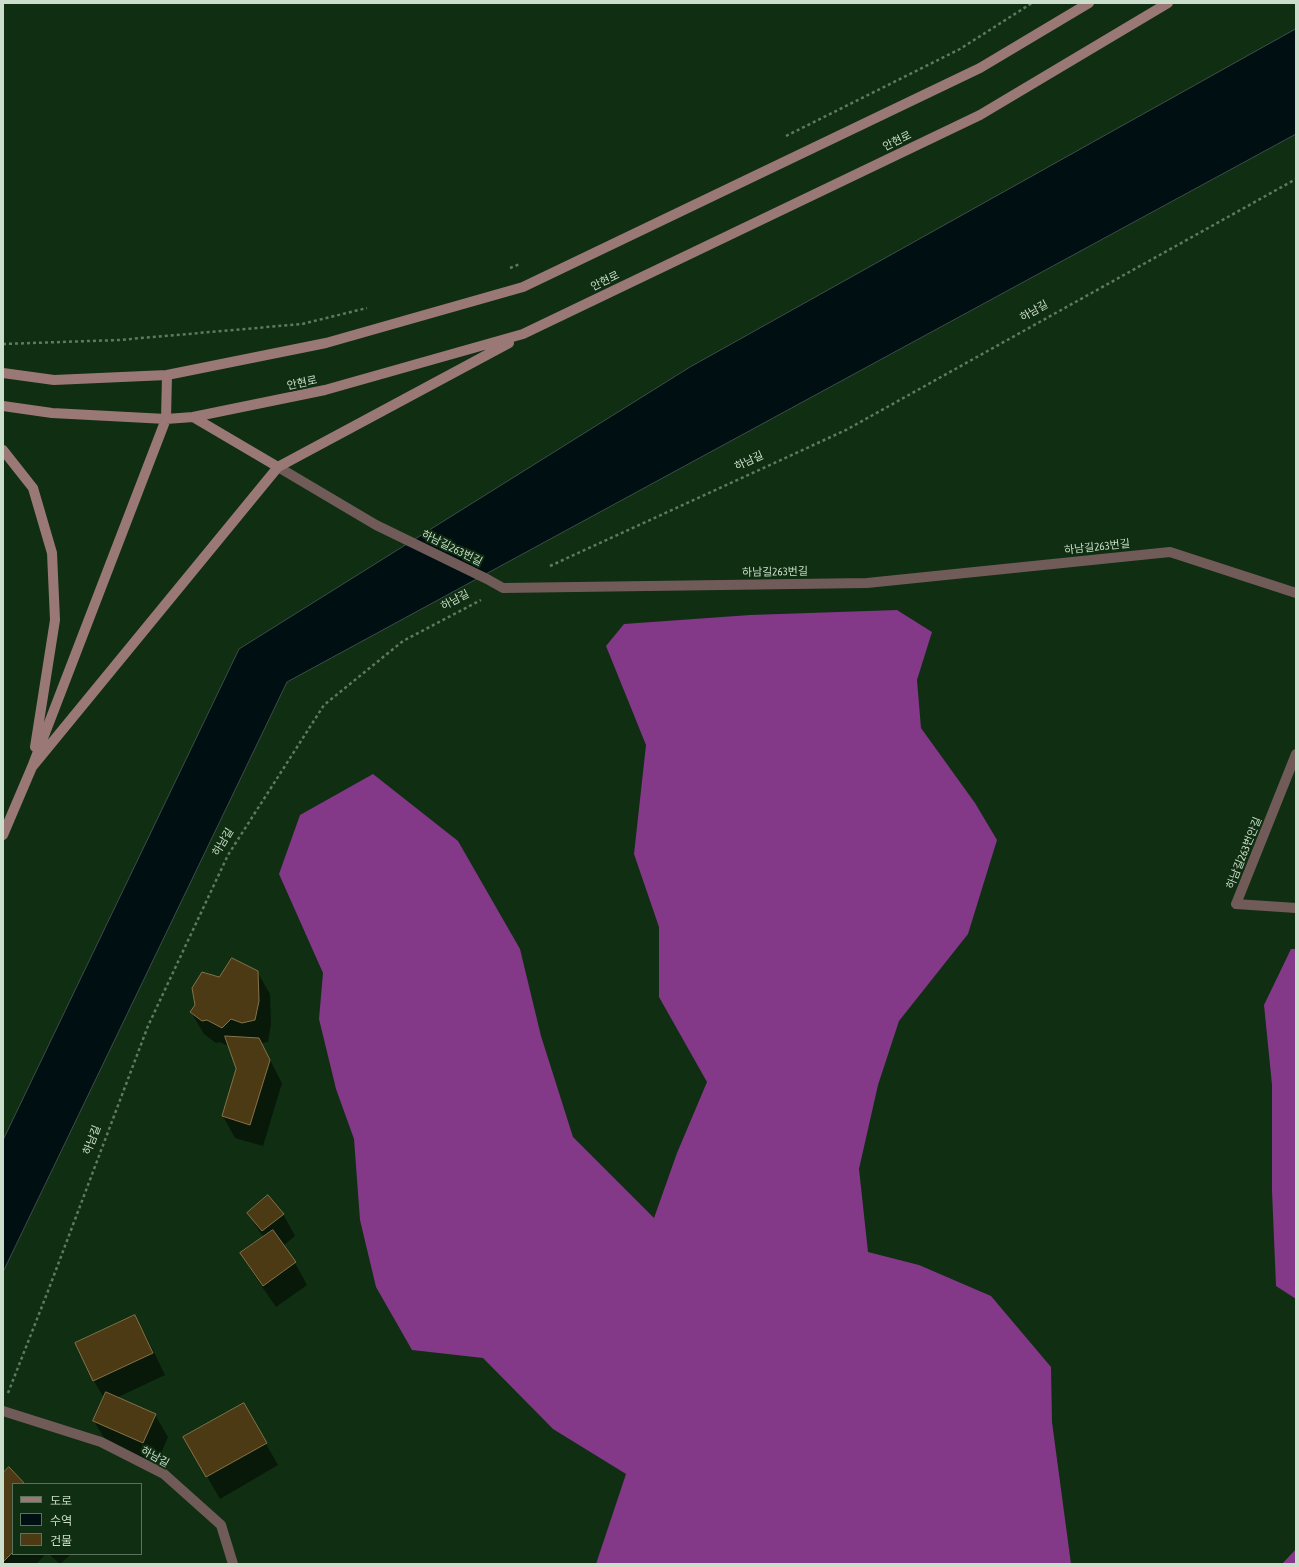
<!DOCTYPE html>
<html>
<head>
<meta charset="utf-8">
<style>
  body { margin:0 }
  #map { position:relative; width:1299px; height:1567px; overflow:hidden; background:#0f2e12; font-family:"Asap Condensed","Noto Sans KR",sans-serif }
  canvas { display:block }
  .frame { position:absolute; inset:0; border:4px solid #cbdecb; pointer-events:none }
  .legend { position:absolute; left:12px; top:1483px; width:130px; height:72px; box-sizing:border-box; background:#0f2e12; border:1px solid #5a745c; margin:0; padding:5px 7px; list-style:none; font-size:12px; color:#cbdecb }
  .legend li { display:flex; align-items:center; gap:8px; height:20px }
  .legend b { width:20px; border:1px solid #5a745c }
</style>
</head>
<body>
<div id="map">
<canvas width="1299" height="1567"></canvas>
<div class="frame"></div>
<ul class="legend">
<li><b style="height:5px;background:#9a7875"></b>도로</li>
<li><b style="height:11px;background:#000f12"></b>수역</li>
<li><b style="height:11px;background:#4b3a14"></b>건물</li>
</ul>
</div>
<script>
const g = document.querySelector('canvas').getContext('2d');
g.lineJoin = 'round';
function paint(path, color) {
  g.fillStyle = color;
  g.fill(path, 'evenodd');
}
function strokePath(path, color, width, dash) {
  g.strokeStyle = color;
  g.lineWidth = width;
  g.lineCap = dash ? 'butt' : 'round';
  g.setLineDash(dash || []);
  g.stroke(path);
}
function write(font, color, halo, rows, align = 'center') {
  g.font = font + ' "Asap Condensed","Noto Sans KR",sans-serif';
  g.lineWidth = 4;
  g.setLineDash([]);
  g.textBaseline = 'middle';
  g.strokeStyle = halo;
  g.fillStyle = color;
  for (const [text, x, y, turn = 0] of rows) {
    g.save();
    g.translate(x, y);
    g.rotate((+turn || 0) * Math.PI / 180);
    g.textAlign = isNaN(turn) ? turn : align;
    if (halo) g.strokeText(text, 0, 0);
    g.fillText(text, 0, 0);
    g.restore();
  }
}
const forest = new Path2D(`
  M897 610 932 632 917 680 921 728 975 803 997 840 968 934 899 1021 878 1085 859 1169 868 1252 919 1265 991 1296 1051 1367 1052 1422 1071 1564H596L626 1474 553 1429 483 1358 412 1350 376 1287 360 1220 354 1139 336 1089 319 1019 323 973 279 874 300 815 373 774 458 841 520 949 541 1036 573 1137 654 1218 677 1153 707 1082 659 997V927L634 854 646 745 606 646 624 624 750 615Z
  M1291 949H1296V1299L1276 1286 1272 1191V1085L1264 1005Z
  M1296 1549V1564H1282Z`);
const water = new Path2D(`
  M1296 29V134L287 682 3 1272V1140L239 649 690 367Z`);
const shadow = new Path2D(`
  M257 972 270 994 271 1024 268 1042 261 1043 282 1083 263 1146 235 1138 223 1116 237 1069 230 1047 220 1042 216 1043 204 1034 191 1012 219 978Z
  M248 1213 283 1214 295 1236 283 1246 295 1263 307 1285 276 1307 254 1275 241 1254 264 1238Z
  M135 1317 147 1338 165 1375 116 1398 155 1415 168 1437 156 1465 107 1443 94 1421 104 1398 94 1381 77 1344Z
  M243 1404 278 1465 220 1499 185 1438Z
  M3 1474 23 1484H13V1554H46L36 1564H3Z
  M49 1554H71L60 1564Z`);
const building = new Path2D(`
  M232 958 258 971 259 1001 255 1020 242 1023 231 1019 222 1028 207 1020 202 1021 190 1012 195 1005 192 988 202 972 219 977Z
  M225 1036 259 1038 270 1060 250 1125 222 1116 236 1069Z
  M268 1195 284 1214 262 1231 247 1213Z
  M273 1230 296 1262 263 1286 240 1253Z
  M135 1315 153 1353 93 1381 75 1343Z
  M106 1392 156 1414 143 1443 93 1421Z
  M244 1403 267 1443 206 1477 183 1437Z
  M9 1467 25 1484H13V1552L3 1562V1473Z`);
const path = new Path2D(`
  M786 136 960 49 1032 3
  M510 268 520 264
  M3 344 119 340 302 324 367 308
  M550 566 846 430 1296 179
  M8 1393 48 1291 148 1026 228 855 324 705 403 641 481 600`);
const street = new Path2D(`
  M278 467 376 525 487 579 503 588 867 583 1170 552 1296 593
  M1296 754 1236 904 1296 908
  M3 1411 101 1442 164 1474 221 1525 233 1564`);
const secondary = new Path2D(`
  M3 373 54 380 167 375 326 343 523 287 980 68 1089 3
  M3 406 52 413 166 419 193 417 325 390 523 334 980 115 1168 3
  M193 417 278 467
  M3 450 33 488 52 553 55 620 35 747
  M32 767 278 467 509 343
  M3 835 32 767 166 419 167 375`);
const streetNames = [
  ["안현로",897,141,-26],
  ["안현로",605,281,-26],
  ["하남길",1034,311,-29],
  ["안현로",302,383,-12],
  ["하남길",749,461,-25],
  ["하남길263번길",1097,547,-6],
  ["하남길263번길",452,548,26],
  ["하남길263번길",775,572,-1],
  ["하남길",455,600,-28],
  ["하남길",223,842,-59],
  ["하남길263번안길",1244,853,-68],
  ["하남길",92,1140,-69],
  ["하남길",155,1457,29]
];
paint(forest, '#833888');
paint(water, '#000f12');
strokePath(water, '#3d4d4a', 1);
paint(shadow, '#0007');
paint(building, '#4b3a14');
strokePath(building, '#867248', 1);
strokePath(path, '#607a62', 2.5, [3, 3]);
strokePath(street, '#715b59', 10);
strokePath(secondary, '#9a7875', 10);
write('11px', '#cbdecb', '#0f2e12', streetNames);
</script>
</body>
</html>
